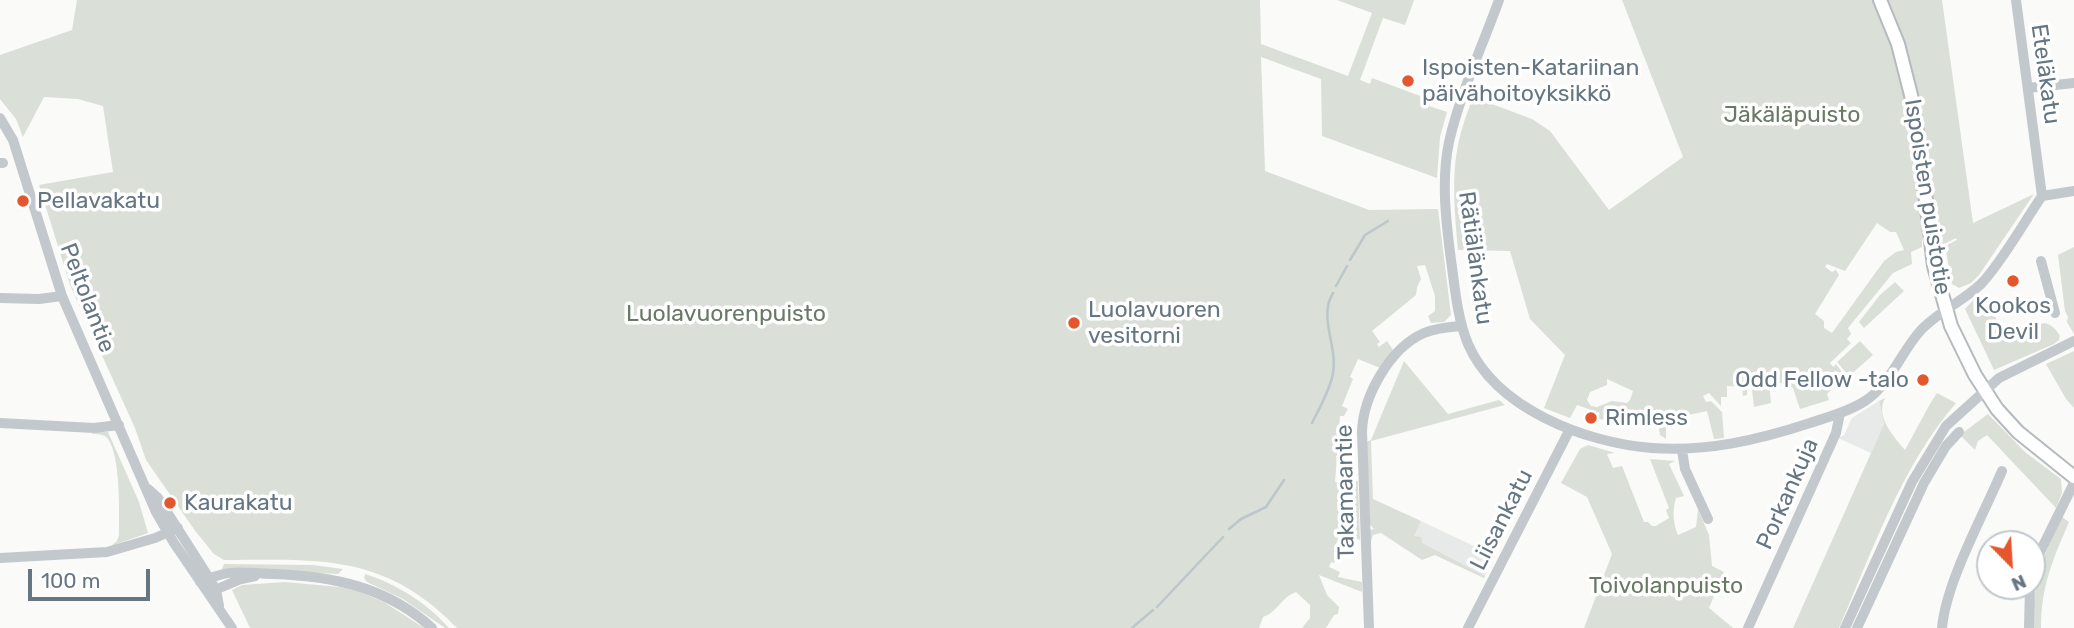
<!DOCTYPE html>
<html>
<head>
<meta charset="utf-8">
<style>
  body { margin:0 }
  #map { position:relative; width:2074px; height:628px; overflow:hidden; background:#fafaf8; font-family:Rubik,sans-serif }
  canvas { display:block }
  .north { position:absolute; left:1976px; top:530px; width:70px; height:70px; box-sizing:border-box; background:#fff; border:2px solid #c1c8cd; border-radius:50%; rotate:156deg; font-size:19px; font-weight:700; line-height:28px; text-align:center; color:#657683 }
  .north::after { content:''; display:block; margin:auto; width:24px; height:32px; background:#e4572e; clip-path:polygon(50% 0,100% 100%,50% 72%,0 100%) }
  .scale { position:absolute; left:28px; top:569px; width:122px; height:32px; box-sizing:border-box; border:4px solid #657683; border-top:0; padding-left:9px; font-size:21px; line-height:24px; white-space:nowrap; color:#657683; -webkit-text-stroke:5px #fff; paint-order:stroke }
</style>
</head>
<body>
<div id="map">
<canvas width="2074" height="628"></canvas>
<div class="north">N</div>
<div class="scale">100 m</div>
</div>
<script>
const g = document.querySelector('canvas').getContext('2d');
g.lineJoin = 'round';
function paint(path, color) {
  g.fillStyle = color;
  g.fill(path, 'evenodd');
}
function strokePath(path, color, width, dash) {
  g.strokeStyle = color;
  g.lineWidth = width;
  g.lineCap = dash ? 'butt' : 'round';
  g.setLineDash(dash || []);
  g.stroke(path);
}
function write(font, color, halo, rows, align = 'center') {
  g.font = font + ' Rubik,sans-serif';
  g.lineWidth = 7;
  g.setLineDash([]);
  g.textBaseline = 'middle';
  g.strokeStyle = halo;
  g.fillStyle = color;
  for (const [text, x, y, turn = 0] of rows) {
    g.save();
    g.translate(x, y);
    g.rotate((+turn || 0) * Math.PI / 180);
    g.textAlign = isNaN(turn) ? turn : align;
    if (halo) g.strokeText(text, 0, 0);
    g.fillText(text, 0, 0);
    g.restore();
  }
}
const built = new Path2D(`
  M1879 401 1884 424 1871 453 1838 438 1844 435 1852 418Z
  M1421 521 1495 556 1484 578 1410 543Z`);
const green = new Path2D(`
  M77 0H1260L1261 44 1348 76 1372 13 1337 0H1414L1405 25 1383 18 1360 80 1370 84 1372 78 1431 100 1429 106 1447 112 1440 137 1437 178 1322 136 1321 79 1261 57 1265 171 1369 210 1438 209 1451 315 1444 322 1431 323 1428 316 1435 311V296L1425 265 1417 266 1421 279 1417 287 1416 295 1372 331 1380 342 1377 344 1379 347 1387 341 1393 350 1380 368 1358 359 1350 377 1353 379 1342 406 1348 409 1344 416H1340L1335 482 1349 484 1350 480 1358 481 1360 540 1341 532 1334 549 1347 554 1337 555 1334 563 1331 562 1329 567 1340 572 1338 577 1362 582V592L1319 575 1327 595 1339 607 1338 614 1334 615 1326 628H1302L1310 618V605L1296 592C1280 598 1279 611 1263 617L1259 628H457C384 553 320 560 224 560L214 554 196 532 146 460 135 428 70 285 39 185 113 172 103 106 78 99 44 97 23 137 16 119 0 99V55L72 30Z
  M1622 0H1872C1886 17 1891 39 1896 60 1912 120 1923 184 1922 247L1911 252 1912 264 1893 273 1848 328 1851 334 1847 339 1851 343 1830 363 1833 367 1836 364 1845 376 1827 394 1829 400 1800 409 1793 388 1783 383 1769 382 1771 403 1754 407 1751 381H1747V395L1743 396 1742 387 1727 386V397H1721V406L1709 393 1703 396 1706 402 1711 401 1722 412 1724 438 1714 439 1707 411 1666 420V439L1660 435 1657 417H1652V420H1648V410H1607L1605 420 1598 419 1600 413 1577 405 1570 418 1544 408 1565 355 1530 319 1510 251 1458 250C1455 216 1451 179 1458 145 1461 129 1467 113 1473 97L1532 119 1550 131 1609 210 1683 157ZM1877 223 1890 232H1896L1904 250 1896 252 1884 261 1832 333 1824 328V321L1815 314 1839 275 1836 270 1832 272 1825 267 1827 264 1845 271ZM1607 379 1633 391 1630 400 1627 403 1612 401 1597 407 1591 406 1587 400 1590 392 1607 385Z
  M1886 0H1942L1973 223 2034 194 1979 275 1971 283 1959 288 1952 284 1946 251 1947 245 1957 240 1956 238 1944 244 1943 256 1936 239Z
  M2074 247V334L2067 322 2068 317 2065 311 2058 255Z
  M1895 282 1904 291 1864 328 1859 322 1880 295Z
  M1979 294 1983 295 2006 336 2044 323C2051 324 2056 329 2060 336L2059 340 2054 344 1994 370 1965 309Z
  M1860 341 1873 355 1849 376 1837 362Z
  M2074 351V408L2066 399 2046 364Z
  M1404 361 1448 414 1499 400 1505 405 1371 441 1373 499 1421 521 1414 536 1421 537 1422 543 1485 576 1484 578 1435 555 1422 560 1381 533 1373 535 1369 547V530L1374 529 1368 522 1366 442 1371 440Z
  M1937 393 1956 403C1902 465 1871 554 1839 628H1793L1884 424 1879 401 1885 398C1875 416 1893 436 1905 450 1916 431 1925 411 1937 393Z
  M1988 414 2025 452 2061 479 2062 493 2056 508 1987 435 1978 441 1975 450 1960 435Z
  M94 432H108L139 502 148 533 111 546 117 541 119 535C119 513 121 458 108 439 104 434 98 434 92 434Z
  M1588 445 1615 453 1607 454 1613 468 1622 466 1644 522H1648L1652 526H1656L1669 518 1666 510 1669 508 1650 459 1675 461 1669 464 1684 496 1676 498C1672 510 1673 523 1678 535L1696 527 1698 509 1709 535 1712 566 1724 572 1709 608 1733 628H1584L1612 554 1587 497 1561 483 1580 449Z
  M2061 516 2069 522C2053 559 2041 586 2041 628H2032C2034 580 2042 559 2061 516Z
  M224 564 313 565 343 569 338 574 222 569Z
  M365 574C397 584 427 603 449 628H445L403 599 367 582 364 578Z
  M285 582 350 588 384 602 424 628H250L232 590 242 585Z`);
const stream = new Path2D(`
  M1350 260 1365 235 1388 221
  M1336 286 1347 266
  M1312 423C1319 409 1331 388 1333 373 1338 347 1318 317 1333 293
  M1229 529 1241 519 1266 507 1284 480
  M1157 607 1223 537
  M1132 628 1153 610`);
const minor = new Path2D(`
  M1499 0C1482 47 1460 94 1449 142 1441 180 1446 222 1451 260 1455 288 1457 317 1468 344 1496 409 1586 443 1652 448 1707 452 1758 440 1810 423 1828 417 1848 412 1865 401 1890 385 1901 352 1921 330 1938 312 1963 301 1981 284 2002 262 2024 222 2042 196L2074 191
  M2016 0 2042 196
  M2028 88 2074 83
  M0 118 13 140 62 296 156 512 174 543 232 628
  M0 163H3
  M2041 261 2055 313
  M0 298 39 299 62 296
  M0 423 94 428 119 425
  M1682 450 1685 469 1708 519
  M148 489 158 498 209 578 216 590 219 606
  M0 558 107 552 155 538 178 528
  M2032 575 2040 552 2074 483
  M200 582C233 568 240 573 273 574 333 576 387 587 432 628
  M210 592 241 579 255 576
  M1369 628 1362 432C1363 396 1390 348 1424 333 1436 328 1449 327 1461 326
  M1468 628 1570 429
  M1748 628 1836 433 1840 413
  M1845 628 1912 482 1946 426 1999 378 2074 341
  M1857 628 1924 483 1946 446 1959 432
  M1942 628C1946 582 1983 516 2002 471
  M2029 628 2030 586`);
const major = new Path2D(`
  M1880 0 1898 44 1911 95 1919 144 1934 266 1951 326 1975 375 1997 409 2018 432 2074 477`);
const markers = [
  [1408,81,7,"#e4572e"],
  [23,201,7,"#e4572e"],
  [2013,281,7,"#e4572e"],
  [1074,323,7,"#e4572e"],
  [1923,380,7,"#e4572e"],
  [1591,418,7,"#e4572e"],
  [170,503,7,"#e4572e"]
];
const poiNames = [
  ["Ispoisten-Katariinan",1422,68],
  ["päivähoitoyksikkö",1422,94],
  ["Pellavakatu",37,201],
  ["Kookos",2013,306,"center"],
  ["Devil",2013,332,"center"],
  ["Luolavuoren",1088,310],
  ["vesitorni",1088,336],
  ["Odd Fellow -talo",1909,380,"right"],
  ["Rimless",1605,418],
  ["Kaurakatu",184,503]
];
const streetNames = [
  ["Eteläkatu",2045,74,82],
  ["Ispoisten puistotie",1927,197,81],
  ["Rätiälänkatu",1475,258,82],
  ["Peltolantie",87,298,69],
  ["Takamaantie",1346,492,-91],
  ["Porkankuja",1788,494,-66],
  ["Liisankatu",1502,520,-63]
];
const parkNames = [
  ["Jäkäläpuisto",1792,115],
  ["Luolavuorenpuisto",726,314],
  ["Toivolanpuisto",1666,586]
];
paint(built, '#e8e9e9');
paint(green, '#dadfd7');
strokePath(stream, '#bbc7cb', 2.5);
strokePath(major, '#b5babe', 16);
strokePath(minor, '#c3c8cc', 10);
strokePath(major, '#fff', 12);
for (const [x, y, r, color] of markers) {
  const dot = new Path2D();
  dot.arc(x, y, r, 0, 2 * Math.PI);
  g.fillStyle = color;
  g.fill(dot);
  strokePath(dot, '#fff', 2.5);
}
write('23px', '#657683', '#fff', poiNames, 'left');
write('23px', '#657683', '#fff', streetNames);
write('23px', '#687a64', '#fff', parkNames);
</script>
</body>
</html>
